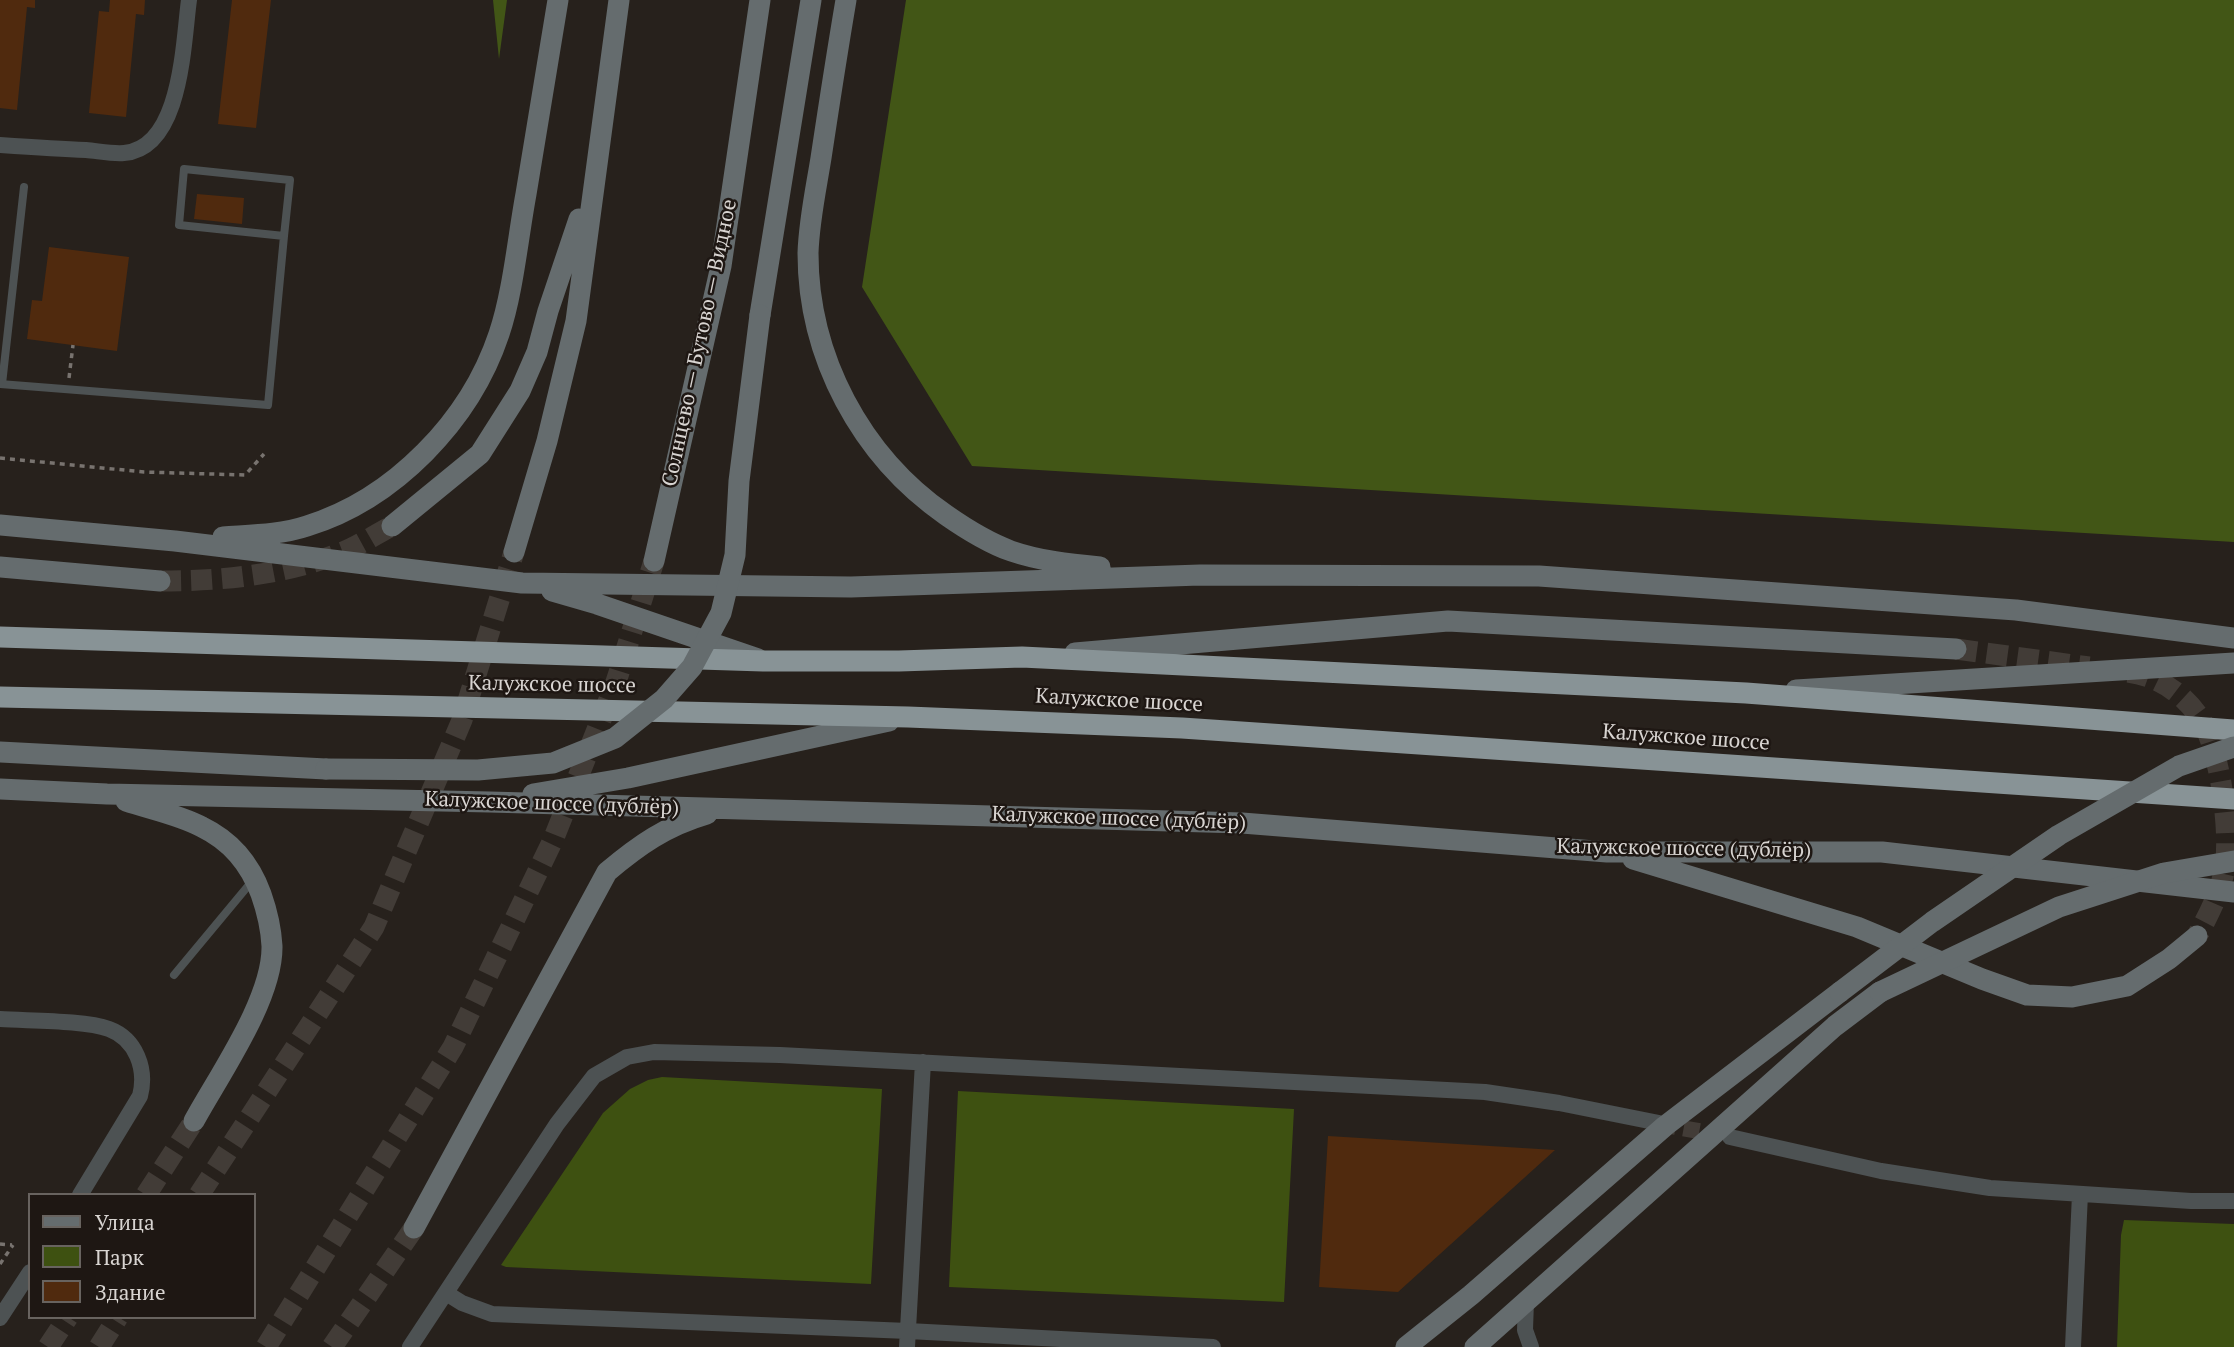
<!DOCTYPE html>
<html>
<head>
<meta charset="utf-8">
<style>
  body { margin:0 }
  #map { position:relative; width:2234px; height:1347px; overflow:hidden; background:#27211c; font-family:"PT Serif",serif }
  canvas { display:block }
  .legend { position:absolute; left:28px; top:1193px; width:228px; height:126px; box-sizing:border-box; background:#1e1713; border:2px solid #68635f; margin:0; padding:9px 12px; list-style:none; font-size:21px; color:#d8d4d1 }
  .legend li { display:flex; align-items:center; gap:14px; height:35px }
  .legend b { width:35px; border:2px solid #68635f }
</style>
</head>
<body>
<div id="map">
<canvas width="2234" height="1347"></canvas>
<ul class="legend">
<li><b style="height:9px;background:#656c6e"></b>Улица</li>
<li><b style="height:19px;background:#3e5111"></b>Парк</li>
<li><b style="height:19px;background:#502a0e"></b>Здание</li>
</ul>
</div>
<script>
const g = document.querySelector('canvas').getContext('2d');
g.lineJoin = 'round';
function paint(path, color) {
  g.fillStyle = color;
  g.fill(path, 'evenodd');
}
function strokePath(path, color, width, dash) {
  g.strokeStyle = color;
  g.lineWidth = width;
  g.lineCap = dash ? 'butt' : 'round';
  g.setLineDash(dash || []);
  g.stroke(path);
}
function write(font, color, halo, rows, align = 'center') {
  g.font = font + ' "PT Serif",serif';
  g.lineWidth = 5;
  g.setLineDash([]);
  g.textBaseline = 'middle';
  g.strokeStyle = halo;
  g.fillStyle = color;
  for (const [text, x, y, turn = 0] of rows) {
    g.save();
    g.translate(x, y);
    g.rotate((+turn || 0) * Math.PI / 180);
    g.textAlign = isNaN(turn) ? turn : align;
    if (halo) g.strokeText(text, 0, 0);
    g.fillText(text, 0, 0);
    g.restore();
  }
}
const green = new Path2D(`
  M662 1077 882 1089 871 1284 506 1267 501 1265 603 1113 630 1089 648 1080Z
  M958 1091 1294 1109 1284 1302 949 1287Z
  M2124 1220 2234 1224V1347H2117L2121 1235Z`);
const forest = new Path2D(`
  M493 0H507L499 59Z
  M906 0H2234V542L972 466 862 287Z`);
const building = new Path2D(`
  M0 0H35V8L27 7 17 110 0 108Z
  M110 0H145L144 15 136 14 126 117 89 113 99 11 109 12Z
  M232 0H271L256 128 218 124Z
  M197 194 244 198 242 224 194 219Z
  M49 247 129 257 117 351 27 339 32 300 42 301Z
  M1328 1136 1555 1150 1398 1292 1319 1287Z`);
const streetTunnel = new Path2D(`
  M1660 1124 1720 1135`);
const secondaryTunnel = new Path2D(`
  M160 581C223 581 284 575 343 552 360 545 376 534 392 526
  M1956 649 2089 667
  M2128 672C2159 676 2188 696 2204 725 2220 755 2231 832 2225 867 2221 891 2209 914 2197 936
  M146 1195 194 1121
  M199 1195 374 927 462 720 514 552
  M48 1347 68 1317
  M99 1347 118 1317
  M266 1347 453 1047 553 840 616 682 654 561
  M332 1347 414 1228`);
const path = new Path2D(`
  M69 378 73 345
  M0 458 144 472 245 475 264 454
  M0 1244 12 1245
  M0 1264 13 1245`);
const lane = new Path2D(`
  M0 384 268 405 284 236 179 225 184 169 290 180 284 236
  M2 384 24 187
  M174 975 253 880`);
const street = new Path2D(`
  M0 145C29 147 58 149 86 150 98 151 112 154 124 153 182 148 183 43 189 0
  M0 1019C28 1021 85 1020 109 1029 136 1039 147 1069 140 1096L80 1195
  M1730 1137 1881 1171 1990 1188 2191 1201H2234
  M446 1293 462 1303 492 1314 908 1331 1213 1347
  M1526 1301 1525 1330 1531 1347
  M0 1318 30 1272
  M410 1347 557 1124 594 1076 627 1057 654 1052 780 1055 1485 1092 1559 1103 1659 1123
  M907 1347 923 1062
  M2073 1347 2080 1194`);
const secondary = new Path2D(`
  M846 0C837 53 829 105 821 158 816 189 809 221 808 253 808 357 861 456 946 515 966 529 989 543 1011 551 1040 561 1070 564 1100 567
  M760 315 811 0
  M0 525 175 541 522 583 851 587 1200 575 1539 576 2016 610 2234 638
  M392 526 480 454 520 391 537 352 548 311 579 219
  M223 537C251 535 280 535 307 526 394 499 470 421 499 334 513 293 518 237 526 194 537 129 547 65 558 0
  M514 552 547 441 576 321 619 0
  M654 561 721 266 760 0
  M0 567 160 581
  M552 591 597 604 758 659
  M1075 653 1448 621 1956 649
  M1796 690 2234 663
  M0 752 326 769
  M0 789 107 794 490 802 1242 823 1607 852H1882L2234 892
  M533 794 628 778 889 721
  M126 801C150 809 180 815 202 827 231 841 250 864 261 894 267 911 271 928 272 946 273 999 219 1075 194 1121
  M1633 859 1857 927 1982 979 2027 995 2072 997 2127 986 2169 959 2197 936
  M414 1228 607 872C639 845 666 826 707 814
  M1406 1347 1471 1295 1665 1126 1840 992
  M1475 1347 1835 1026 1880 992`);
const highway = new Path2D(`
  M0 637 763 661H899L1022 657 1746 693 2234 730
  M0 697 908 717 1182 728 2234 799`);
const secondaryBridge = new Path2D(`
  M326 769 478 770 553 763 615 738 664 699 692 667 721 613 735 555 739 481 760 315
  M1840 992 1932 922 2059 835 2179 766 2234 747
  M1880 992 2059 907 2164 873 2234 861`);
const streetNames = [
  ["Солнцево — Бутово — Видное",700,343,-78],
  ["Калужское шоссе",552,685,1],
  ["Калужское шоссе",1119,701,3],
  ["Калужское шоссе",1686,738,4],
  ["Калужское шоссе (дублёр)",552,804,2],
  ["Калужское шоссе (дублёр)",1119,819,2],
  ["Калужское шоссе (дублёр)",1684,849,1]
];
paint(green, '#3e5111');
paint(forest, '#425616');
paint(building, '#502a0e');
strokePath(streetTunnel, '#423c37', 16, [16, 8]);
strokePath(secondaryTunnel, '#423c37', 21, [21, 10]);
strokePath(path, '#78736f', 3.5, [5, 5]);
strokePath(lane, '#4d5253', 8);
strokePath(street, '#4d5253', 16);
strokePath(secondary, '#656c6e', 21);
strokePath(highway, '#889396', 21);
strokePath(secondaryBridge, '#656c6e', 21);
write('21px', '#d8d4d1', '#1e1713', streetNames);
</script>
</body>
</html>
